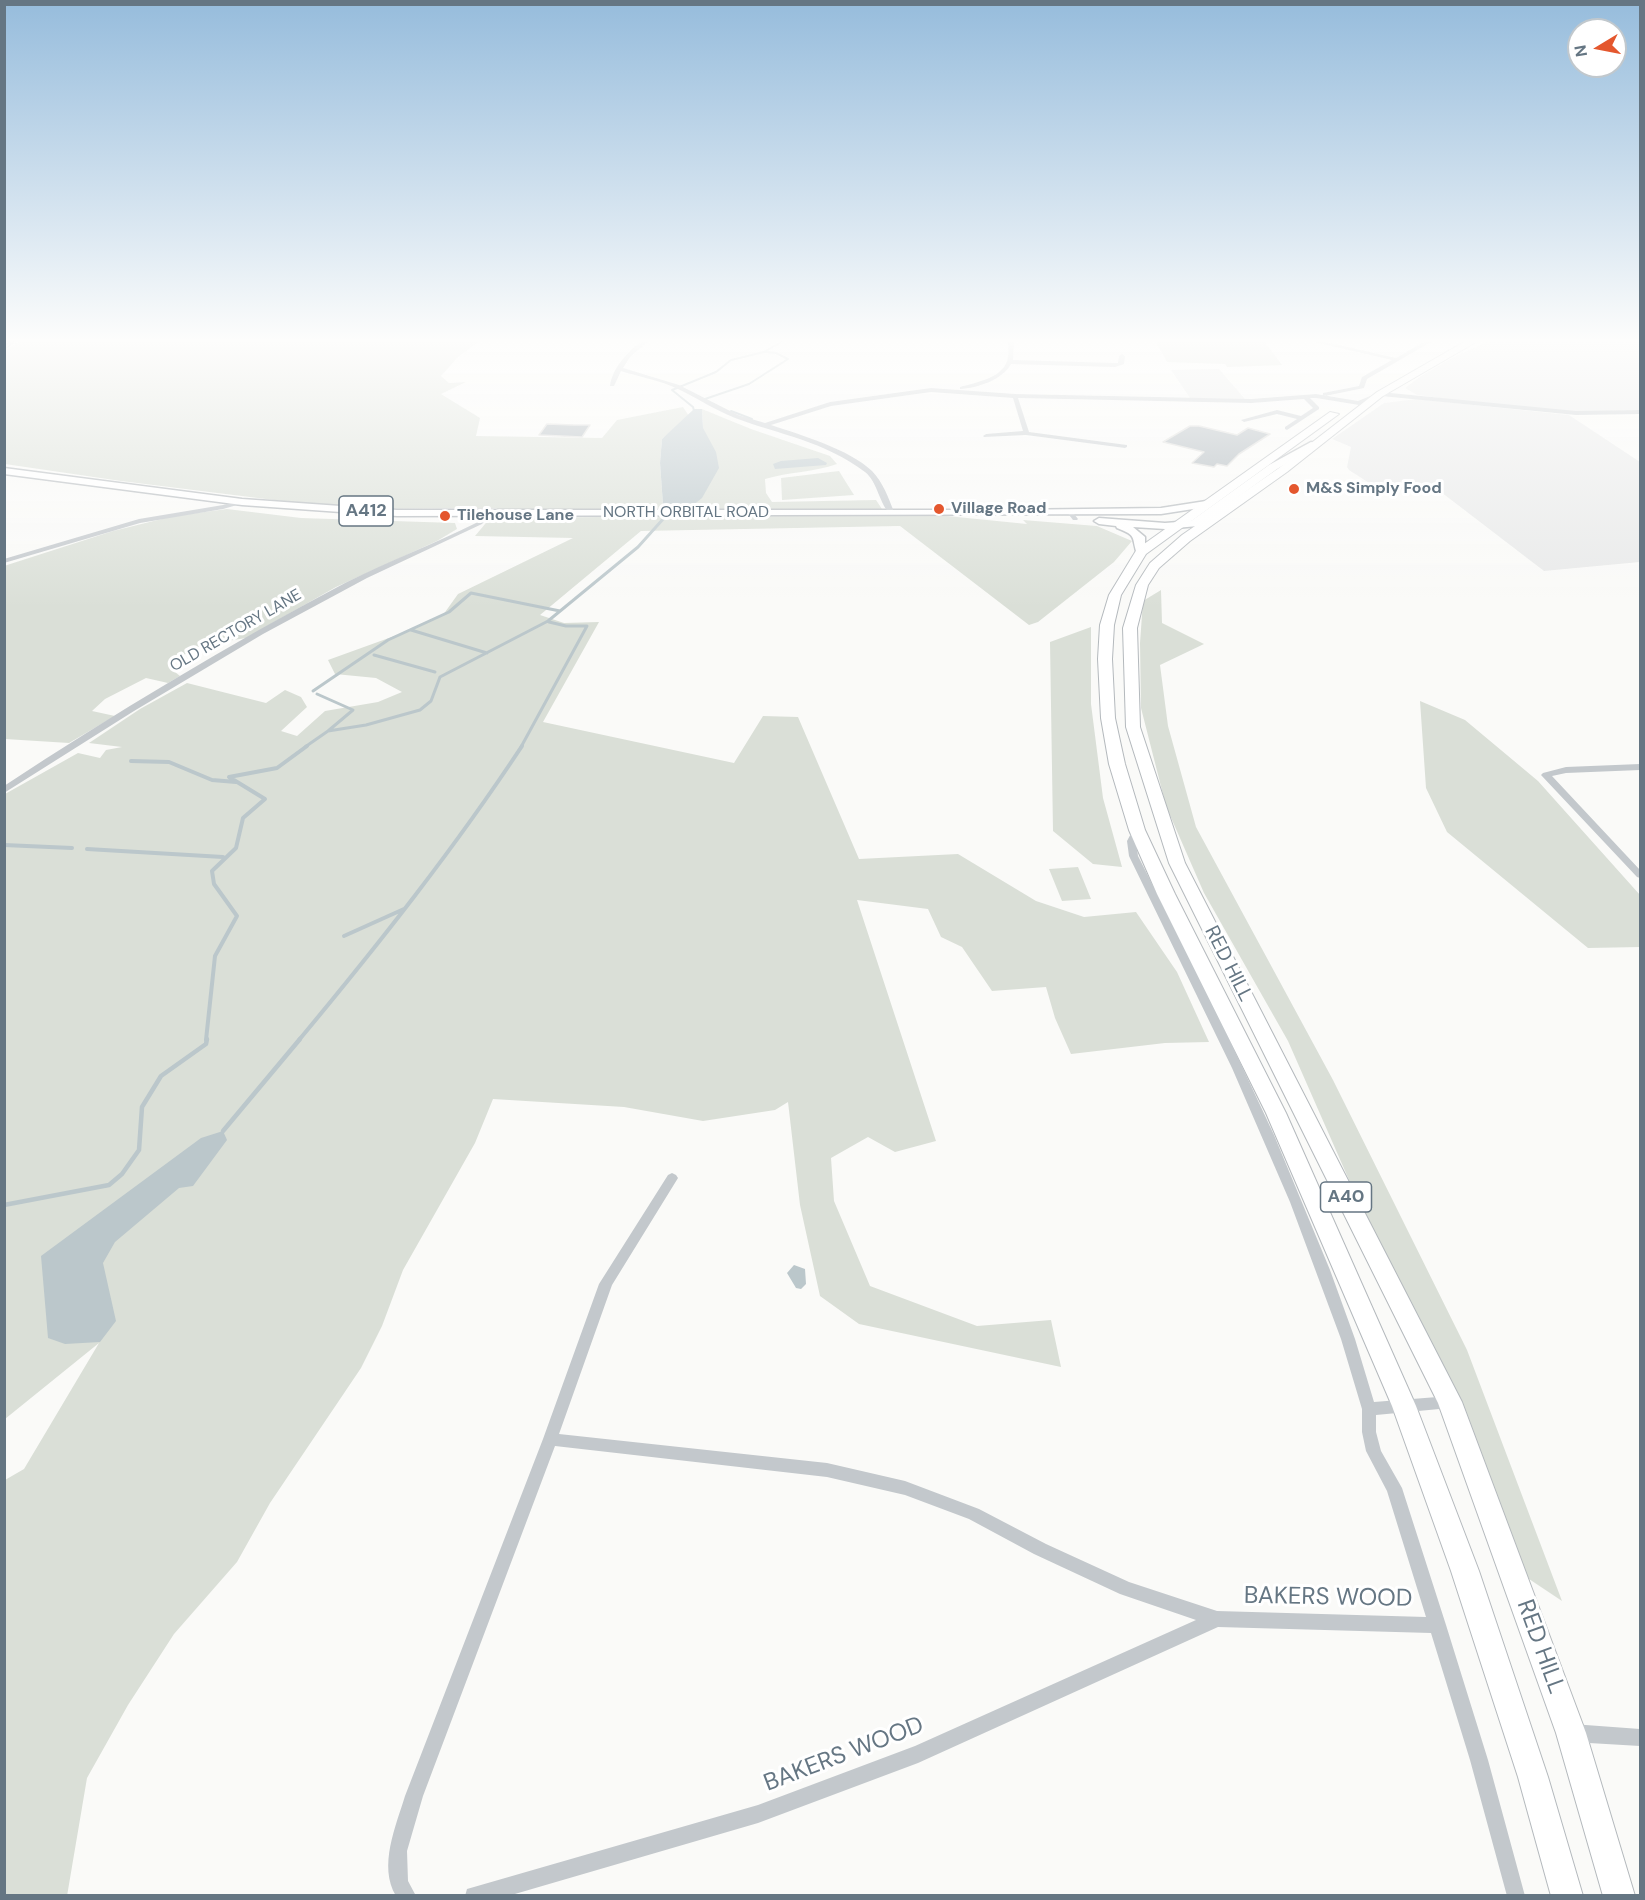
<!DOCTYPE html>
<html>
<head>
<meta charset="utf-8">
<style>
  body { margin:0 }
  #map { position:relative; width:1645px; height:1900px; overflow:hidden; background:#fafaf8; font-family:"DM Sans",sans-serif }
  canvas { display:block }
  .frame { position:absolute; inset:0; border:6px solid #657683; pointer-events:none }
  .north { position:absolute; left:1567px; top:18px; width:60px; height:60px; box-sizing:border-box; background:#fff; border:2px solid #c1c8cd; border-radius:50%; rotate:260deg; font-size:16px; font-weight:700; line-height:24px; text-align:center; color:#657683 }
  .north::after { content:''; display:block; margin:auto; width:21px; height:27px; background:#e4572e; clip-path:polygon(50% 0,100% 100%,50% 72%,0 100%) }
</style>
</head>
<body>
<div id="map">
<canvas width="1645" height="1900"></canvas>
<div class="frame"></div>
<div class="north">N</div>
</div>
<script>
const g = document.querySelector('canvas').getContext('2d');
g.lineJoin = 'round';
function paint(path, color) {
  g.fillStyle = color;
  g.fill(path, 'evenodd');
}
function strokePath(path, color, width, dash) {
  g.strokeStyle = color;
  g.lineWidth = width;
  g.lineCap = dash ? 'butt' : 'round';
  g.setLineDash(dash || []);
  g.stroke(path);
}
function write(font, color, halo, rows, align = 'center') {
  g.font = font + ' "DM Sans",sans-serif';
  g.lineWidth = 6;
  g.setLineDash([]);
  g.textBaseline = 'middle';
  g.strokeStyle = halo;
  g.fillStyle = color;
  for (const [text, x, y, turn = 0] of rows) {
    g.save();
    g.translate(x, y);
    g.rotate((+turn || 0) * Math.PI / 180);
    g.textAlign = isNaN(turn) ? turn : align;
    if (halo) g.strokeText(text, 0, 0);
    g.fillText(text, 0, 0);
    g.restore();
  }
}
const built = new Path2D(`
  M1487 342H1640V410L1573 412 1499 406 1417 395 1405 388 1421 376 1452 358Z
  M1219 369 1245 399 1190 398 1171 370Z
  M1416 399 1569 415 1640 462V562L1544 571 1437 489 1380 490 1349 470 1347 467 1351 447 1332 439 1384 403Z`);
const green = new Path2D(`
  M18 342H478L457 358 441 376 449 383 466 382 441 394 480 418 476 436 602 438 617 420 683 407 689 416 662 439 660 463 663 505 691 506 703 428 702 409 751 429 830 456 837 464C814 472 789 472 765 479L766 493 772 502 876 500 882 509 900 511 494 513 497 508 368 509 290 502 121 481 5 464 4 352Z
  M1156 342H1265L1282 365 1227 367 1225 364 1167 362Z
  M839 471 854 495 782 500 781 478Z
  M227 509 301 518 455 523 457 529 437 541 336 587 246 638 202 645 171 662 170 668 180 676 168 683 146 678 105 699 92 711 115 716 69 743 5 739 4 566 113 531 174 516Z
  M927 514 1027 524 1023 520 1097 526 1132 541 1114 562 1038 622 1029 625 900 526 641 531 540 615 564 623 599 622 543 722 734 763 763 716 798 717 859 859 958 854 1036 901 1084 917 1136 912 1177 972 1209 1042 1165 1043 1071 1054 1055 1018 1046 987 992 991 962 947 941 937 928 909 857 900 936 1141 895 1152 868 1137 831 1158 834 1201 870 1286 977 1326 1051 1320 1061 1367 859 1324 820 1296 800 1205 788 1102 775 1110 703 1121 624 1107 493 1099 475 1143 403 1270 382 1326 361 1368 270 1503 237 1562 174 1634 128 1705 87 1778 67 1896 5 1895V1480L24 1469 99 1343 5 1419V794L78 753 100 758 106 750 122 747 89 743 140 709 187 683 266 703 285 690 301 697 307 707 281 731 297 736 325 711 378 702 402 692 376 678 335 674 328 660 411 630 443 615 458 594 573 538 475 536 490 518Z
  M1161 590 1162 623 1204 644 1160 665 1168 726 1196 827 1333 1080 1467 1350 1562 1601 1529 1579 1422 1346 1288 1041 1204 893 1166 806 1141 708 1140 643 1143 601Z
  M1091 627V704L1103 798 1122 867 1093 864 1053 831 1050 642Z
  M1420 701 1465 720 1538 781 1640 895V947L1588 948 1447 832 1426 788Z
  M1078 867 1091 899 1062 901 1049 869Z`);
const water = new Path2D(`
  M694 409H702L703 428 716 452 719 468 702 498 692 506 663 505 660 463 662 439Z
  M818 458 827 463 826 465 775 469 773 464 781 461Z
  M223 1131 227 1140 193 1186 179 1188 115 1242 103 1263 116 1321 100 1342 65 1344 48 1338 41 1256 201 1138Z
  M794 1265 805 1269 806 1284 801 1289 796 1288 787 1273Z`);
const streamFar3 = new Path2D(`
  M707 401 705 399 749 384 788 359 776 353 765 352
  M731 411 752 419
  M695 414 693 407 672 390 716 372 731 360 764 352 781 342
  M662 520 678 502`);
const streamFar2 = new Path2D(`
  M411 630 487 653
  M374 655 435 672
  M313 691 388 640 449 612 471 593 560 611
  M317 694 353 710 328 731
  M305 747 328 731 366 725 420 710 431 701 440 677 548 621 638 547 664 518
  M521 747 587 626H566L549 622`);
const streamFar1 = new Path2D(`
  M131 761 169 762 212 780 236 782
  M4 845 72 848
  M87 849 223 857
  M344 936 404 909
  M206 1040 215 956 237 916 214 884 212 871 236 848 243 818 265 799 229 777 277 768 307 746
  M299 1040C378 945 454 849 522 746`);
const stream = new Path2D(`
  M223 1131 300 1039
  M4 1205 109 1185 122 1174 139 1150 142 1107 161 1076 206 1044 207 1039`);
const building = new Path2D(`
  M547 424 574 425H590L582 437 539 435Z
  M1190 426H1199L1237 435 1248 428 1270 434 1239 454 1227 466 1217 464 1214 467 1192 463 1204 452 1163 442Z`);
const street = new Path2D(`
  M641 342H647L630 357 623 368 679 385 738 415 765 423 830 402 931 388 1015 394 1251 399 1316 394 1358 401 1380 392 1576 411 1640 410V414L1576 415 1381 396 1359 405 1316 398H1310L1319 407V409L1287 430 1285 429V427L1297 419 1277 414 1244 422 1241 420 1277 410 1301 416 1313 408 1304 399 1251 403 1018 398 1029 432 1127 445V447L1125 448 1026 435 984 437 983 436 986 434 1023 431 1013 398 931 392 831 406 771 425C801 435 849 449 872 471 883 482 889 499 894 512L891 514C880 507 878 482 865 472 824 441 781 435 735 418 715 410 697 398 678 389 660 380 639 377 621 371L614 386H610C612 369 627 352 641 342Z
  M1008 342H1014L1013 360 1115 363H1118L1119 356 1122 354 1125 356 1124 364 1115 367 1011 364C1002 380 978 388 960 389V387C977 382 1005 378 1008 357 1009 352 1008 347 1008 342Z
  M1315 342H1325L1396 358 1424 342H1431L1367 379 1364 388 1325 396 1323 395V393L1359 386 1362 377 1392 360Z
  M242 500 245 502 244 503 223 509 140 523 4 563V559L139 519 223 505Z
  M1067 510H1071L1078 519 1077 520H1073L1066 511Z
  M489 511 492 513 482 524 367 578 263 634 134 711 4 793V786C115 713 228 645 345 583 389 561 434 544 478 522Z
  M1640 764V770L1566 773 1552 776 1640 870V878L1637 877 1541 775 1543 773 1566 767Z
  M1137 827 1142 830 1136 841 1138 856 1212 1002 1274 1135 1330 1270 1355 1339 1374 1402 1450 1396 1455 1398 1457 1402 1455 1406 1450 1408 1376 1415V1432L1381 1451 1402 1488 1446 1625 1488 1760 1525 1896H1507L1470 1760 1431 1633 1218 1627 918 1763 758 1823 508 1896H465L467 1889 474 1887 758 1805 915 1746 1196 1620 1120 1594 1034 1554 969 1519 905 1495 827 1477 555 1446 423 1796 407 1851 408 1881 416 1896H396C378 1866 396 1826 405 1796L543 1439 599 1284 668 1175 672 1173 676 1175 678 1178 612 1285 559 1434 827 1463 905 1481 979 1509 1046 1544 1129 1582 1217 1611 1426 1617 1387 1491 1366 1451 1362 1432V1409L1341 1339 1290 1202 1232 1068 1129 856 1127 841 1134 828Z
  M1572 1724 1640 1729V1746L1572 1742 1566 1739 1563 1733 1566 1727Z`);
const primary = new Path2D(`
  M1311 442 1319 444 1277 469 1198 526 1165 529 1133 527 1145 537V554H1137C1131 537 1138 536 1117 528L1116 526 1099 524 1094 521 1099 518 1165 523 1191 521 1269 465Z
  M4 468 242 499 397 510H1009L1161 508 1206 501 1211 504 1206 507 1161 514 397 516 242 505 4 474Z`);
const highway = new Path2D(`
  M1464 342H1476L1383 396 1287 472 1190 541 1159 568 1148 585 1137 628 1140 727 1185 863 1462 1402 1586 1733 1635 1896H1603L1556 1733 1438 1403 1169 863 1126 727 1123 628 1136 585 1150 563 1182 535 1279 468 1377 392Z
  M1330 412 1339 414 1146 554 1121 595 1114 625 1112 659 1115 718 1125 764 1145 830 1175 894 1286 1113 1416 1406 1479 1571 1548 1777 1583 1896H1551L1518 1777 1451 1571 1392 1406 1266 1113 1157 894 1129 830 1109 764 1101 718 1098 659 1100 625 1109 595 1137 549Z`);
const rail = new Path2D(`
  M4 348 12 342`);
const markers = [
  [1294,489,6,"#e4572e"],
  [939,509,6,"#e4572e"],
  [445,516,6,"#e4572e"]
];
const farPoinames = [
  ["M&S Simply Food",1306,489],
  ["Village Road",951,509],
  ["Tilehouse Lane",457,516]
];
const farStreetnames = [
  ["NORTH ORBITAL ROAD",686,513],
  ["OLD RECTORY LANE",236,631,-30]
];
const shields = [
  [366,511,54],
  [1346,1197,51]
];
const shieldNames = [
  ["A412",366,511],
  ["A40",1346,1197]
];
const streetNames = [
  ["RED HILL",1228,964,63]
];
const nearStreetnames = [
  ["BAKERS WOOD",1328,1598,1],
  ["RED HILL",1540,1647,70],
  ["BAKERS WOOD",844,1755,-21]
];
paint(built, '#e8e9e9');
paint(green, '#dadfd7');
paint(water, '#bbc7cb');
strokePath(streamFar3, '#bbc7cb', 2);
strokePath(streamFar2, '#bbc7cb', 3);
strokePath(streamFar1, '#bbc7cb', 4);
strokePath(stream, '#bbc7cb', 4.5);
paint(building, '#aab3b9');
strokePath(building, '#dcdcda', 1.5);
strokePath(primary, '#b5babe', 3);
strokePath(highway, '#b4b9bd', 2);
paint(street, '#c3c8cc');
paint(primary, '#fff');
paint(highway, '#fff');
strokePath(rail, '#a2aab0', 4);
strokePath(rail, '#fff', 2, [7]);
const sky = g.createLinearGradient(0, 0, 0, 608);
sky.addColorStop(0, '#96bcdc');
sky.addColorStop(0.56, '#fdfdfc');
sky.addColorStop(1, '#fdfdfc00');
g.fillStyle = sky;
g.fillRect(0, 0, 1645, 608);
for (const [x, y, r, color] of markers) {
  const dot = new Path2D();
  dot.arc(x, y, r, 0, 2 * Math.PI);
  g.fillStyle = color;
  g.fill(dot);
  strokePath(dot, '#fff', 2);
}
write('bold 16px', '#657683', '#fff', farPoinames, 'left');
write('16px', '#657683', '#fff', farStreetnames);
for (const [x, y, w] of shields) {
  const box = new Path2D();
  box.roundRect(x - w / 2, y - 15, w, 30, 4.5);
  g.fillStyle = '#fff';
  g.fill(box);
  strokePath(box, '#657683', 1.5);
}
write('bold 18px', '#657683', null, shieldNames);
write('20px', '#657683', '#fff', streetNames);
write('24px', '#657683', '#fff', nearStreetnames);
</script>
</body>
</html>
